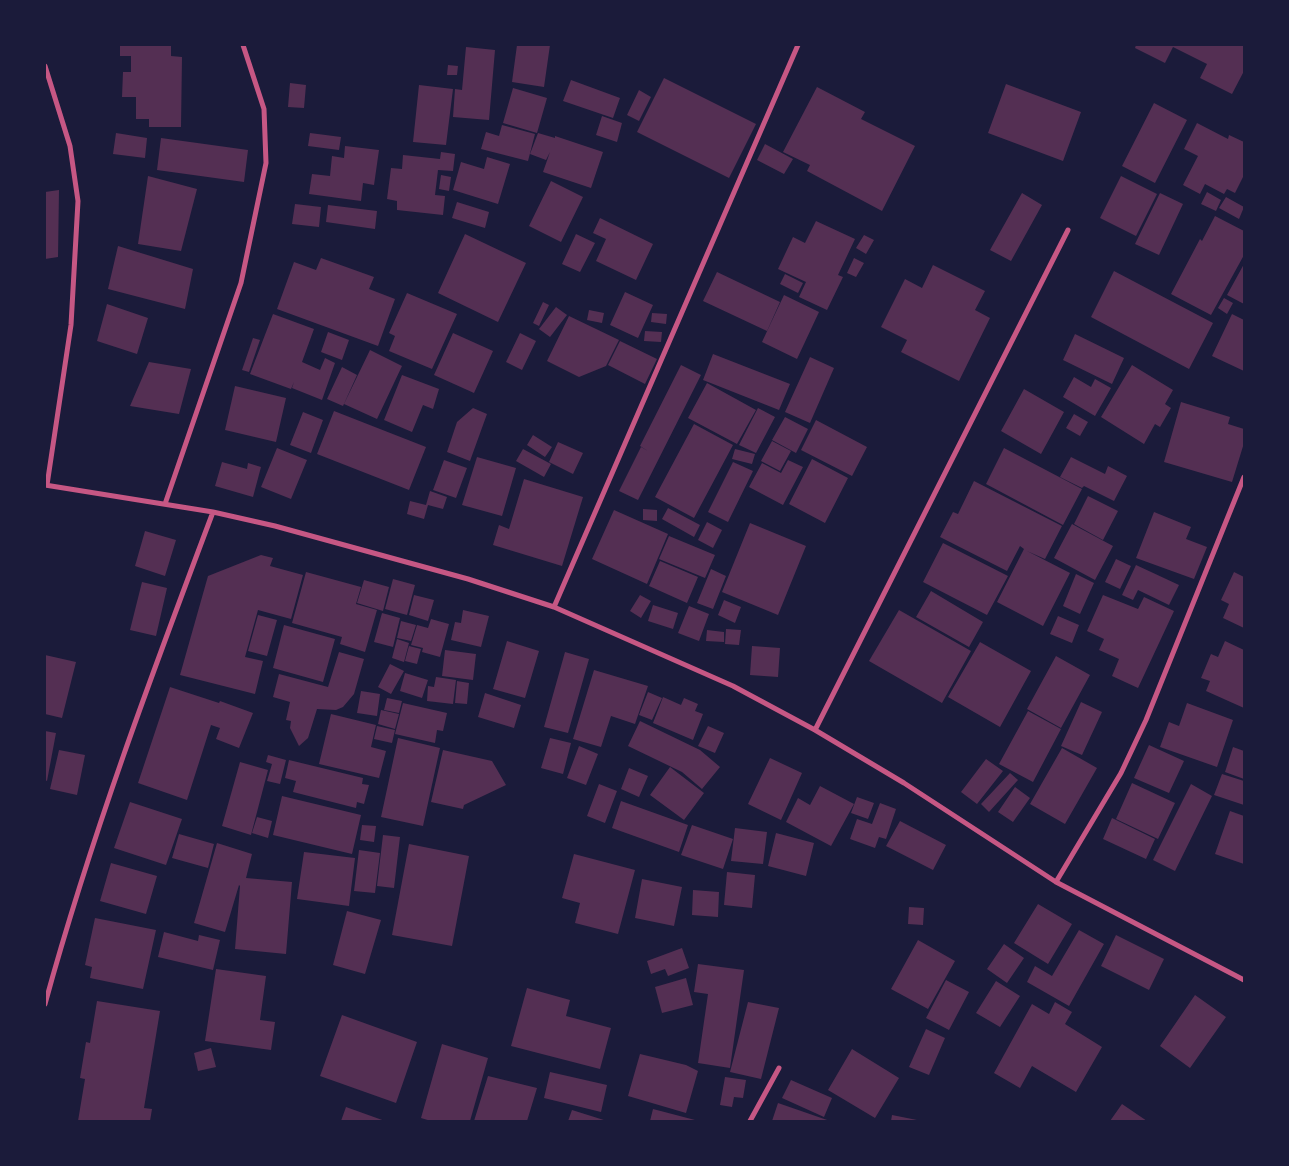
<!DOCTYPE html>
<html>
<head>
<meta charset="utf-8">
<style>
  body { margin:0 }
  #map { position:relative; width:1289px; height:1166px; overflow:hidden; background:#1b1b3a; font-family:"IBM Plex Serif",serif }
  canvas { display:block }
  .frame { position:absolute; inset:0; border:46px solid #1b1b3a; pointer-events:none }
</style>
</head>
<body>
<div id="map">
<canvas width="1289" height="1166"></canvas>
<div class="frame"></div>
</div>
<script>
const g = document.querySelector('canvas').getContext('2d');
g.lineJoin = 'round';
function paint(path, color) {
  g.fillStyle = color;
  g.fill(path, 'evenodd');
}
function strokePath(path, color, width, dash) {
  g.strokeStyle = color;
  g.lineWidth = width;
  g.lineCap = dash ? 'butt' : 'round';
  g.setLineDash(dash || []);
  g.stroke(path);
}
const building = new Path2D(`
  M120 45H171V56L182 57 181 127H149V119H136V97H122L123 72H131V56H120Z
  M517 45H550L544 87 512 82Z
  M1136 45H1244V71L1232 94 1200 78 1207 64 1173 47 1165 63 1135 48Z
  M466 47 495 50 489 120 453 117 455 89 462 90Z
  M448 65 458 66 457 75H447Z
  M664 78 756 124 729 178 637 132Z
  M571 80 620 98 613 118 563 101Z
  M290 83 306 85 304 108 288 107Z
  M1006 84 1081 112 1063 161 988 133Z
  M419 85 453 89 446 145 413 142Z
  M817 87 865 112 861 119 915 146 882 211 807 171 810 165 783 152Z
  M513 88 547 98 537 133 503 123Z
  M639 90 651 97 639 121 627 115Z
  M1154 103 1187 120 1155 183 1122 166Z
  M602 116 622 123 617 142 596 135Z
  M1197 123 1228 139 1229 135 1244 142V175L1235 193 1227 189 1224 194 1205 184 1200 194 1183 185 1198 156 1184 149Z
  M502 125 535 134 528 161 481 149 486 132 499 136Z
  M116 133 147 138 145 158 113 154Z
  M310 133 341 137 339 150 308 146Z
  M538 133 555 138V136L603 152 591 188 543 172 550 152 546 160 530 154Z
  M161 138 248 150 244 182 157 170Z
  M765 144 793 159 784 174 757 160Z
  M345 146 379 150 374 185 363 183 361 201 309 194 312 174 330 176 332 156 344 158Z
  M441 152 455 154 453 171 438 170 435 195 445 196 443 215 397 210V201L387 199 391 168 402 169 403 155 440 159Z
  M487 157 510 164 498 204 453 190 461 162 484 169Z
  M441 175 451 177 449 191 439 189Z
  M148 176 197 189 181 251 138 244Z
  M1121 176 1157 194 1136 236 1100 218Z
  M551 181 583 197 561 242 529 226Z
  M59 190 58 257 45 259V192Z
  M1207 192 1221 200 1216 211 1201 204Z
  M1022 193 1042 205 1011 261 990 250Z
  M1160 193 1183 204 1159 255 1135 244Z
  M1226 197 1244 207 1239 219 1219 208Z
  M457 202 489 212 485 228 452 218Z
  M295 204 321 207 319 227 292 224Z
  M328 205 377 211 375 229 326 222Z
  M1215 216 1244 231V255L1211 315 1171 294 1200 239 1202 241Z
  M600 218 653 244 636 280 596 261 606 239 593 233Z
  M816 221 855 239 838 275 843 277 827 310 799 297 806 282 778 269 793 237 805 243Z
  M465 234 526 263 498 322 438 293Z
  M576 234 595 243 580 272 562 264Z
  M864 235 874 240 866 254 856 248Z
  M118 246 193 269 185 309 108 289Z
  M321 258 374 277 369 289 395 299 378 346 277 309 294 262 316 270Z
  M854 258 864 263 856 277 847 273Z
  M1244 264V304L1227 295Z
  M933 265 985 291 975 310 990 318 959 381 901 352 907 340 881 327 905 279 922 288Z
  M1114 271 1213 323 1189 369 1091 317Z
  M717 272 780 302 767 331 703 301Z
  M785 274 803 283 798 293 780 284Z
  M625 292 653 305 638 338 610 325Z
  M407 293 457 314 432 369 389 351 395 336 389 333Z
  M784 295 819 312 797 359 762 342Z
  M1224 298 1233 303 1227 314 1218 308Z
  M543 302 549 305 539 326 533 323Z
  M107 304 148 318 137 354 97 341Z
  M556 307 567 315 550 337 539 329Z
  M589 310 604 313 602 323 587 320Z
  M652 313 667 314 666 324 651 322Z
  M273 314 314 329 302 362 320 370 325 358 335 363 322 400 292 388 294 382 291 389 250 374Z
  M1232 314 1244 320V371L1212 356Z
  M569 316 619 340 606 366 579 377 547 361Z
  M645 331 662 332 661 342 644 341Z
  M328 332 349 340 342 360 321 352Z
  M453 333 493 351 474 393 434 375Z
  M520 333 536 341 522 370 506 362Z
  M1075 334 1124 358 1112 384 1063 360Z
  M253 338 260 340 249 372 242 370Z
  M620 341 657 359 645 384 608 365Z
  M370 350 402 366 377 419 344 404Z
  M713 354 790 384 779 410 703 380Z
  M810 357 834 368 810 423 785 412Z
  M149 362 191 369 179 414 130 406Z
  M681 365 701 375 638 500 619 491 641 447 648 451 640 446Z
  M1132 365 1173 390 1165 404 1171 408 1160 427 1155 424 1144 444 1101 417Z
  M342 367 357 375 343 406 327 399Z
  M402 375 439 389 433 409 423 405 412 432 384 420Z
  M1074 377 1091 387 1095 379 1111 388 1095 416 1063 397Z
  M707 383 756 410 737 444 688 418Z
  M235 386 286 398 276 442 225 430Z
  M1024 389 1064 412 1041 454 1001 431Z
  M1181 402 1230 417 1228 424 1244 429V443L1232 482 1164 462Z
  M473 408 487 414 470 461 447 452 457 422Z
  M758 408 775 417 756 453 739 445Z
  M334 411 426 447 409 490 317 454Z
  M303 412 323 420 311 453 290 445Z
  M1074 414 1088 422 1080 436 1066 428Z
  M785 417 808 429 796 453 772 440Z
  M816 420 867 447 852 476 801 450Z
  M694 424 733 445 694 518 655 497Z
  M533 435 552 447 545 457 527 445Z
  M772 441 791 451 780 471 761 461Z
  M558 442 583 453 573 474 549 462Z
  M277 448 307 460 291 499 261 487Z
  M1004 448 1082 489 1063 525 986 484Z
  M523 449 551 464 544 477 516 461Z
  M735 449 755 454 752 464 732 459Z
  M477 457 516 468 502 516 462 505Z
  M1071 457 1105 474 1108 466 1127 476 1114 501 1084 486 1082 488 1060 477Z
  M812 459 848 478 825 523 789 504Z
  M444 460 467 468 456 498 433 490Z
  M788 460 803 467 783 505 749 487 762 463 781 473Z
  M222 462 247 469 248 463 261 467 253 497 215 486Z
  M733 462 753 471 728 522 708 512Z
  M524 479 583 497 562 566 493 545 499 525 509 529Z
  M974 481 1062 526 1045 559 1027 551 1070 573 1043 626 997 602 1024 549 1020 546 1007 571 940 537 953 512 958 514Z
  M430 491 447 497 443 509 428 505 424 519 407 514 410 501 426 505Z
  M1088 496 1118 511 1103 540 1074 524Z
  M668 508 700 525 694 537 662 519Z
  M643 509 657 510V521L643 520Z
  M614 510 668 534 647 584 592 559Z
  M1154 512 1191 527 1186 539 1207 547 1194 579 1136 558Z
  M707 522 722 530 713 548 698 540Z
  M750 523 806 546 778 615 722 592Z
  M1072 524 1113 546 1095 580 1054 558Z
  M145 531 176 540 165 576 135 566Z
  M669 536 715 555 705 578 659 559Z
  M943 543 1008 576 987 615 923 582Z
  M261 555 273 558 270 566 303 575 291 619 258 610 245 657 263 661 255 694 180 675 208 576Z
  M1116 559 1131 566 1120 589 1105 582Z
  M660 561 698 577 687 603 649 586Z
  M1136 565 1179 585 1169 605 1138 590 1133 600 1122 595Z
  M711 569 726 576 713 609 697 603Z
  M306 572 361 587 356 604 377 610 365 652 340 644 342 637 292 623Z
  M1234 572 1244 577V628L1223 618 1229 604 1221 600Z
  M1076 574 1094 583 1080 614 1063 606Z
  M393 579 415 585 407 615 385 609Z
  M364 580 389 587 383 611 357 603Z
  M142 582 167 588 156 636 130 630Z
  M931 591 983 622 969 647 916 617Z
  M414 595 434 600 428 621 409 615Z
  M640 595 651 601 641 618 630 611Z
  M1103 595 1138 609 1144 597 1174 611 1138 688 1112 676 1119 659 1099 650 1104 639 1087 631Z
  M724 600 741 607 735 623 718 615Z
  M653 605 678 613 673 629 648 621Z
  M689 606 709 614 699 641 678 633Z
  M463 610 489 616 481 647 451 640 455 622 461 623Z
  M899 610 971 651 942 703 869 661Z
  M382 613 400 618 393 647 374 642Z
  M258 615 277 620 267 656 248 651Z
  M1058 616 1079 625 1072 643 1050 634Z
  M431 619 449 624 440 657 422 652 423 648 411 645 417 625 428 628Z
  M401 621 416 625 411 641 397 638Z
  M284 625 335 639 323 682 273 668Z
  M726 629 741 630 739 645 725 644Z
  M707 630 724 632V642L706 641Z
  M397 639 409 643 404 662 392 658Z
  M507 641 539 651 525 698 493 689Z
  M1225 641 1244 650V708L1206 691 1210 681 1201 678 1211 654 1218 657Z
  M980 642 1031 671 1000 727 948 697Z
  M409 646 421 649 417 664 405 661Z
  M752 646 780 648 778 677 750 675Z
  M445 650 476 654 473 680 442 676Z
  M339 652 364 659 354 694 343 707 336 710 317 709 308 738 299 746 290 728 291 721 286 720 290 702 273 697 279 674 328 687Z
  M565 652 589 659 568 733 544 727Z
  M45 655 76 662 62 718 45 714Z
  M1056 656 1090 675 1061 728 1027 709Z
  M390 664 404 671 391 694 378 687Z
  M594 670 648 686 635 724 611 716 601 747 573 739Z
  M405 673 428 680 422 698 400 691Z
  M436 677 456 680 453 704 427 701 428 686 434 687Z
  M457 681 469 683 467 704 455 703Z
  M170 687 219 703 220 701 253 713 239 748 216 739 220 728 211 725 187 800 138 783Z
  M361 691 380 694 377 716 357 713Z
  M648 692 662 698 652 720 639 715Z
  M485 693 521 705 514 728 478 717Z
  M663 697 681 705 684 698 698 704 695 711 703 714 693 740 653 723Z
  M387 698 402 701 399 713 384 710Z
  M1081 702 1102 712 1082 755 1061 746Z
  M403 703 447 713 443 731 437 730 435 743 395 734Z
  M1187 703 1233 720 1217 767 1160 747 1169 722 1179 726Z
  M381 710 399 714 395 729 378 724Z
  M1028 711 1061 729 1033 782 999 764Z
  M331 714 376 725 371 747 386 751 379 778 319 764Z
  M640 721 700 750 720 767 702 789 682 772 628 746Z
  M377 726 395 730 392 743 374 739Z
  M708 726 724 733 715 753 698 746Z
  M45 731 56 733 47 781 45 780Z
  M398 738 440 748 423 826 381 817Z
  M550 738 571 743 563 774 541 768Z
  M1149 745 1184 761 1169 793 1134 778Z
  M579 746 598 754 586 785 567 778Z
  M1233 747 1244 751V779L1225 772Z
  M1062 748 1097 768 1065 824 1030 804Z
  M59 750 85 755 77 795 50 789Z
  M443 750 492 761 506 785 464 805 463 809 431 802Z
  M268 755 286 760 280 784 267 781 272 764 266 762Z
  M770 758 802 773 781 820 748 804Z
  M986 759 1003 771 977 804 961 792Z
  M289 760 363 778 362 784 369 785 364 804 357 802 356 808 293 792 296 781 285 778Z
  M240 762 268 770 251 835 222 826Z
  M670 767 704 793 684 820 650 795Z
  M629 768 648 776 639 797 621 789Z
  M1010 773 1018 780 989 812 981 804Z
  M1222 774 1244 781V805L1214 795Z
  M1132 783 1175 803 1158 839 1116 819Z
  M599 784 617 791 605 823 587 816Z
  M1191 784 1212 796 1175 871 1153 860Z
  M820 786 854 804 831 846 786 822 798 798 810 805Z
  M1015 787 1030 798 1013 822 998 812Z
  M282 796 361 815 352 854 273 835Z
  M857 797 874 803 868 819 851 813Z
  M621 801 688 825 679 852 612 828Z
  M130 802 182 819 166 865 114 848Z
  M880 803 896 809 886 839 879 837 875 848 850 839 857 819 872 824Z
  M1230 811 1244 816V864L1215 854Z
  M257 817 272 821 268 838 252 833Z
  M1112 818 1155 839 1146 859 1103 839Z
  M900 821 946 845 933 870 886 846Z
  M362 825 376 826 374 842 360 840Z
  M692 825 733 839 723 869 681 855Z
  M735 828 767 832 763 864 731 861Z
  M776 833 814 843 806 876 768 866Z
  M179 834 214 844 208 868 172 858Z
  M383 835 400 837 394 888 377 886Z
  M217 843 252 854 246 878 292 882 286 954 235 949 240 886 239 885 225 932 194 923Z
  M409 844 469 856 452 946 392 935Z
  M359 850 380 853 375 893 354 891Z
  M304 852 355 858 349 906 297 899Z
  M574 854 635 870 618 934 575 923 580 903 562 898Z
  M111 863 157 876 146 914 100 901Z
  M727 872 755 875 752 908 724 905Z
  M642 879 682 887 674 926 635 918Z
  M693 890 719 892 718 917 692 915Z
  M1038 904 1072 924 1048 964 1014 943Z
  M909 907 924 908 923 925 908 924Z
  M347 911 381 920 365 974 333 965Z
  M95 918 156 930 143 989 90 978 92 967 85 965Z
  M1079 930 1104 944 1069 1006 1027 982 1035 966 1052 976Z
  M164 932 198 941 199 935 220 940 213 970 158 957Z
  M1116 935 1164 959 1149 990 1101 966Z
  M918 940 955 961 928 1009 891 989Z
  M1004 944 1024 958 1007 983 987 969Z
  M682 948 689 968 668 976 665 969 651 974 647 961Z
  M698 964 744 970 730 1068 698 1063 708 994 694 992Z
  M216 969 266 976 260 1020 275 1022 271 1050 205 1041Z
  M686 978 693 1005 662 1013 655 987Z
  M946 980 969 992 949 1030 926 1018Z
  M996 981 1020 996 1000 1027 976 1013Z
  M527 988 570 1000 566 1016 611 1028 600 1069 511 1046Z
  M1195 995 1226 1017 1190 1068 1160 1046Z
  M97 1001 160 1011 144 1108 152 1109 150 1121H78L85 1079 80 1078 86 1042 90 1043Z
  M748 1002 779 1008 761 1079 730 1072Z
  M1055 1002 1072 1012 1065 1024 1102 1047 1076 1092 1032 1066 1020 1088 994 1073 1032 1004 1049 1014Z
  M342 1015 417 1042 396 1103 320 1076Z
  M926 1029 945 1038 929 1075 909 1067Z
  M442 1044 488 1058 470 1121H431L421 1118Z
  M211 1048 216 1067 198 1071 194 1053Z
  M852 1049 899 1078 875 1118 828 1090Z
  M640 1054 686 1065 698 1071 686 1113 628 1096Z
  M550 1072 607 1085 601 1112 544 1098Z
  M488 1076 537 1088 527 1121H474Z
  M725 1077 746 1080 743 1098 734 1097 732 1107 720 1105Z
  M791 1080 832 1098 824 1117 782 1098Z
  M778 1103 830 1121H772Z
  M1122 1104 1147 1121H1110Z
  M346 1107 385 1121H341Z
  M653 1109 695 1120V1121H650Z
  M572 1110 607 1121H568Z
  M892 1115 917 1120V1121H891Z`);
const minor = new Path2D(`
  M45 66 70 146 78 201 71 325 47 485
  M45 485 213 512 275 526 468 579 554 607 733 686 815 730 904 783 1056 882 1244 980
  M165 504 241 283 266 163 264 109 243 45
  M554 607 798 45
  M815 730 1068 230
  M1056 882 1121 773 1146 720 1244 477
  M45 1004C91 836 152 674 213 512
  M750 1121 779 1068`);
paint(building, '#542f53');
strokePath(minor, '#c65784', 5);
</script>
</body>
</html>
